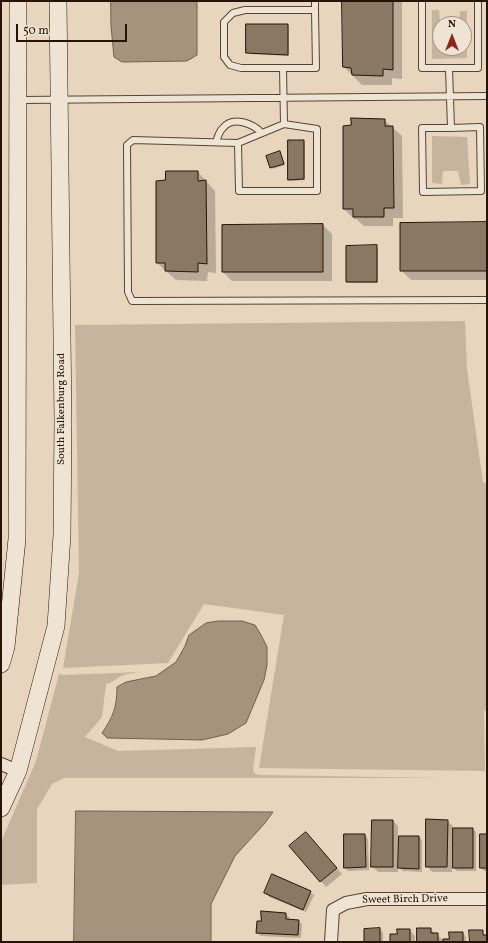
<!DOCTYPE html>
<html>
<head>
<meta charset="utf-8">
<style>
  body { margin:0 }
  #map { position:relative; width:488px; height:943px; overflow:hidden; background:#e7d5bd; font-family:Vollkorn,serif }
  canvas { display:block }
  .frame { position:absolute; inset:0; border:2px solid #261305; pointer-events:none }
  .north { position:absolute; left:432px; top:16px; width:40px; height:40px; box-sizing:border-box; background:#efe4d4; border:1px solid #9f9081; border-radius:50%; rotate:0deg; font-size:11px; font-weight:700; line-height:16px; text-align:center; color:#261305 }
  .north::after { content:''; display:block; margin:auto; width:14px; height:18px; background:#8f2418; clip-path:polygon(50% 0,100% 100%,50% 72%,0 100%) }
  .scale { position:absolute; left:16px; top:24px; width:111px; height:18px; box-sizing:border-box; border:2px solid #261305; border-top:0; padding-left:5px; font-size:12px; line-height:14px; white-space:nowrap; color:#261305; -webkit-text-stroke:3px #efe4d4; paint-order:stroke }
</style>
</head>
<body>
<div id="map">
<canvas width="488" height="943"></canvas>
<div class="frame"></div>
<div class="north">N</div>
<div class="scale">50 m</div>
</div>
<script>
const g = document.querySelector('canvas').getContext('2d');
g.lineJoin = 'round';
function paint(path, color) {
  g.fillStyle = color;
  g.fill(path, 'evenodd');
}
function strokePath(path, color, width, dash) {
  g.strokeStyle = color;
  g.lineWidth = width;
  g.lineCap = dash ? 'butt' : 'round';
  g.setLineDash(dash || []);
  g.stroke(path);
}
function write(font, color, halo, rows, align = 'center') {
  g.font = font + ' Vollkorn,serif';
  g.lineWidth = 3;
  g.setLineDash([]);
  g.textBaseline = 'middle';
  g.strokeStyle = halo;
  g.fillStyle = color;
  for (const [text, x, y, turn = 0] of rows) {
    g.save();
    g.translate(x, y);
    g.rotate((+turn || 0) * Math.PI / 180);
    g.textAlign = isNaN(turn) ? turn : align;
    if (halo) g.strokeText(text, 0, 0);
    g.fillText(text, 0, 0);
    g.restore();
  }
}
const green = new Path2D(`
  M432 10H439L440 22H459L460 11H467V58L432 59ZM440 24H464V48H440Z
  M432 136 467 137 470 184 461 185 458 171H443L442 184 432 183Z
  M465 321 467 369 483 482 487 484V710L484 711 485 771 259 768 284 615 204 604 168 663 63 668 79 573 75 325Z
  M141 672C135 673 129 673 124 675 117 677 113 683 106 684L102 717 85 737 118 751 256 747 253 769 255 774 259 775 443 778H64L52 784 37 809V883L1 885V842L36 761 59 674 63 675Z`);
const water = new Path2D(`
  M111 1H197V55L187 61 122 62 114 57 111 26Z
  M219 621H242L255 625 261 635 267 647V665L264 680 246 723 228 734 202 740 107 738 102 733C113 717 117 707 117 687L126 682 156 676 176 662 185 646 189 635 206 623Z
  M76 811 273 812 265 823 235 856 211 904V942H74Z`);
const shadow = new Path2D(`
  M343 1H402V79L392 78V85H362L344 67Z
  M287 25 289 26V56L249 54 247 53Z
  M384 120 402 136 403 218H393V226H364L356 219H354L344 209V127Z
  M303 141 305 143V180L290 181 289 179Z
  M280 152 285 165 273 169 267 156Z
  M198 172 215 191 216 273 208 272 207 281 176 280 157 263Z
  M487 223V280H411L401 270Z
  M323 225 332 234V281H232L223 272Z
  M377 246 378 248V283H348L347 281Z
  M373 821H393L398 826V837H419L422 840V872L403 871 398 866V872H378L372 866Z
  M447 821 453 826V829H472L476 832V871H457L452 866V872H432L427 866Z
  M365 835 368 839 369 870 348 871 345 867Z
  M487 835V871H484L481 867Z
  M311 838 342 874 326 887 290 846Z
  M310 892 314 895 306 912 269 897 266 893Z
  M262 912 286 914 289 917V920L298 921 302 924 301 938 261 936 257 933 262 922Z
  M380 929 383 933V942H365Z
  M430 929 443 940H450L463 933 466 937V942H418Z
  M410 930 415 936V942H391L398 935Z`);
const building = new Path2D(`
  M342 1H393V70L383 69V76L352 75 351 68 343 67Z
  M246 24H288V55L246 53Z
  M351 118 385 119V126H393L394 208H384V217H353V209H343V126L351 125Z
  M288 140H304V179L288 180Z
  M280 151 284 164 270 168 266 156Z
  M166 171H198V181L206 180 207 264 198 263V272L165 271V263H156V181L165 180Z
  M487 222V271H400V223Z
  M323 224V272H222V225Z
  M377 245V282H346V246Z
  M426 819 448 820 447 867H426Z
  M372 820H393V867H371Z
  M453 828H473V868H453Z
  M306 832 337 868 320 882 289 846Z
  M344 834H365L366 867 344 868Z
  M480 834H487V868H480Z
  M399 836H419V869L398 868Z
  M272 874 311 891 303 910 264 893Z
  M261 911 286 913V919L299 920 298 935 256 933 257 921H261Z
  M380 928V942H364V929Z
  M417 928H431V933H438V942H417Z
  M397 929H410V942H390V934H397Z
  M469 930H483V935H487V942H470Z
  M449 932H463V942H443V939H449Z`);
const lane = new Path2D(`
  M315 1V10H245L233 13 224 22V57L230 65 241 68H283L284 124 238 143 133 140 127 145 128 292 132 301 487 300
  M422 1V68H478V1
  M283 68H316L315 10
  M449 68 451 128H422L423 192 481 191 480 127 451 128
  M20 100 487 96
  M216 142C218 137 219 131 223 128 233 115 253 124 262 133
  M238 143 239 191H317V129L284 124`);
const street = new Path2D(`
  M1 764 18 771
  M331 942 333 910 346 903 367 899H487`);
const secondary = new Path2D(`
  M1 664 6 647 17 539 18 1
  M1 808 18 771 56 626 62 535 63 421 58 1`);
const streetNames = [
  ["South Falkenburg Road",62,409,-90],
  ["Sweet Birch Drive",405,900,-1]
];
paint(green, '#c6b49e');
paint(water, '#a5937e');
strokePath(water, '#72604e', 1);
paint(shadow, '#0003');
paint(building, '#8a7865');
strokePath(building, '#261305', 1);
strokePath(lane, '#564433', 8);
strokePath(street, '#564433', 14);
strokePath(secondary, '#261305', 18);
strokePath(lane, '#efe4d4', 6);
strokePath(street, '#efe4d4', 12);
strokePath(secondary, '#efe4d4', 17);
write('11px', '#261305', '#efe4d4', streetNames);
</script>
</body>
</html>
